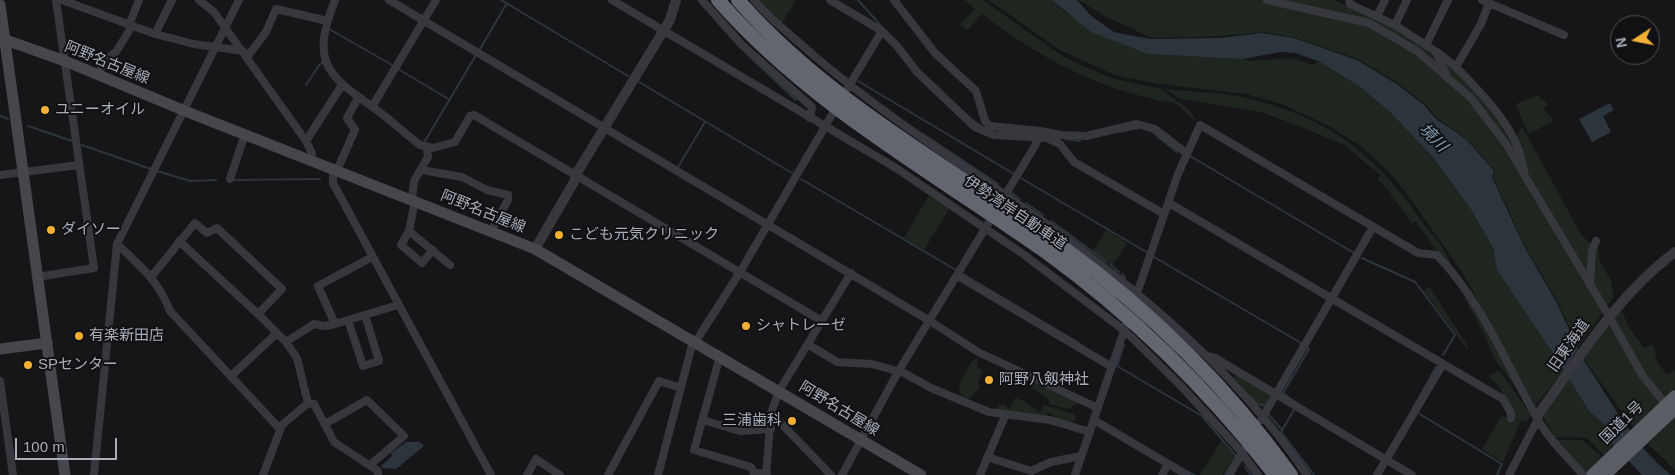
<!DOCTYPE html>
<html>
<head>
<meta charset="utf-8">
<style>
  body { margin:0 }
  #map { position:relative; width:1675px; height:475px; overflow:hidden; background:#161618; font-family:Arial,sans-serif }
  canvas { display:block }
  .north { position:absolute; left:1610px; top:15px; width:50px; height:50px; box-sizing:border-box; background:#111113; border:1px solid #4d4f55; border-radius:50%; rotate:259deg; font-size:14px; font-weight:700; line-height:20px; text-align:center; color:#a8adb8 }
  .north::after { content:''; display:block; margin:auto; width:18px; height:22px; background:#f2b134; clip-path:polygon(50% 0,100% 100%,50% 72%,0 100%) }
  .scale { position:absolute; left:15px; top:438px; width:102px; height:22px; box-sizing:border-box; border:2px solid #a8adb8; border-top:0; padding-left:6px; font-size:15px; line-height:18px; white-space:nowrap; color:#a8adb8; -webkit-text-stroke:4px #111113; paint-order:stroke }
</style>
</head>
<body>
<div id="map">
<canvas width="1675" height="475"></canvas>
<div class="north">N</div>
<div class="scale">100 m</div>
</div>
<script>
const g = document.querySelector('canvas').getContext('2d');
g.lineJoin = 'round';
function paint(path, color) {
  g.fillStyle = color;
  g.fill(path, 'evenodd');
}
function strokePath(path, color, width, dash) {
  g.strokeStyle = color;
  g.lineWidth = width;
  g.lineCap = dash ? 'butt' : 'round';
  g.setLineDash(dash || []);
  g.stroke(path);
}
function write(font, color, halo, rows, align = 'center') {
  g.font = font + ' Arial,"Noto Sans JP",sans-serif';
  g.lineWidth = 4;
  g.setLineDash([]);
  g.textBaseline = 'middle';
  g.strokeStyle = halo;
  g.fillStyle = color;
  for (const [text, x, y, turn = 0] of rows) {
    g.save();
    g.translate(x, y);
    g.rotate((+turn || 0) * Math.PI / 180);
    g.textAlign = isNaN(turn) ? turn : align;
    if (halo) g.strokeText(text, 0, 0);
    g.fillText(text, 0, 0);
    g.restore();
  }
}
const green = new Path2D(`
  M759 0H796L782 23Z
  M964 0H983L1058 53 1078 64 1114 79 1161 89 1188 109 1197 121C1188 118 1180 103 1170 102 1100 91 1037 56 982 14L967 30 960 24 975 9Z
  M988 0H1052L1064 12 1148 54 1243 59 1249 61 1292 58 1313 65 1320 61 1359 86 1389 111 1433 157 1472 211 1493 248 1497 270 1564 370 1535 406 1464 275 1405 191 1387 170 1362 147 1331 127 1282 104 1246 94 1160 84 1115 75 1060 50Z
  M1079 0H1334L1394 26 1429 50 1444 78 1479 112 1522 176 1603 312 1578 347 1558 302 1526 248 1493 177 1495 171 1468 140 1436 117 1424 103 1399 84 1358 59 1294 37 1263 32 1219 36 1152 38 1105 16Z
  M1441 58C1480 88 1502 120 1521 165L1473 97 1449 73Z
  M1165 89C1193 92 1223 92 1251 99 1326 117 1375 154 1418 216 1428 231 1447 249 1451 266L1439 254 1416 222 1412 224 1389 191 1378 180 1380 175 1344 145 1299 126 1261 112 1180 99Z
  M1538 95 1548 104 1544 109 1554 121 1528 134 1516 104Z
  M1522 126 1581 235 1599 250V259L1611 281 1614 297 1607 306 1527 171 1516 137Z
  M929 195 949 209 924 250 904 238Z
  M1106 230 1127 243 1113 265 1093 251Z
  M1429 286 1469 348 1467 349 1424 291Z
  M1464 298H1468L1520 393 1495 360 1479 324Z
  M1620 306 1628 326 1644 348 1653 344 1657 361 1667 375 1675 370V388L1665 398 1643 372 1614 316Z
  M1609 323 1639 376 1659 403 1633 427 1584 359Z
  M979 358 977 367 983 371 978 382 980 387 969 399 961 395 959 385 972 361Z
  M1499 370 1531 415 1526 423 1521 421 1503 462 1482 449 1502 415 1509 419 1516 420 1499 386 1489 377Z
  M1237 373 1271 393 1272 397 1266 406 1256 402 1234 378Z
  M1569 379 1589 411 1604 424 1609 440 1614 445 1604 455 1587 438 1555 437 1543 416Z
  M1029 381 1077 401V404L1068 409 1050 404 1047 397 1030 387Z
  M1015 398 1025 401 1037 411H1041L1044 405 1074 414 1076 418 1072 423 1053 417 1052 413H1047L1046 417 997 411 999 405 1004 404 1009 409Z
  M1675 417V470L1648 444Z
  M1557 440H1583L1602 457 1586 473Z
  M1221 441 1234 456 1223 475H1200Z`);
const water = new Path2D(`
  M1052 0H1077L1090 15 1114 32 1149 39 1220 38 1262 33 1294 38 1357 60 1398 85 1423 104 1435 118 1467 140 1494 171 1492 177 1525 248 1557 303 1578 349 1564 370 1497 270 1493 248 1472 211 1433 157 1389 111 1359 86 1320 62 1296 53 1280 52 1243 59 1148 54 1091 32Z
  M1610 103 1614 110 1603 116 1611 132 1592 142 1579 119Z
  M1583 359C1609 398 1634 446 1671 475H1642L1609 440 1604 424 1589 411 1569 379Z
  M406 442H420L424 446 396 469 383 468 381 466 392 456 391 453Z`);
const stream = new Path2D(`
  M501 0 628 76
  M858 0 883 28
  M329 29 392 65
  M480 49 507 3
  M745 52 796 100
  M398 69 450 100
  M858 81 1014 174
  M639 82 792 173
  M306 85 320 64 323 63
  M0 116 8 119
  M973 120 981 126
  M28 126 72 141
  M1151 131 1177 152
  M1119 132 1139 128
  M923 134 998 184
  M1065 139 1080 141
  M425 141 476 55
  M82 145 151 169
  M1190 156 1354 253
  M678 167 705 122
  M157 171 190 181 216 180
  M1019 177 1148 253
  M801 179 956 270
  M232 180 320 179
  M1012 193 1020 199
  M1026 203 1043 215
  M1051 221 1107 262
  M1154 257 1301 343
  M1362 258 1415 282 1419 287 1455 335 1443 355
  M1110 264 1119 272
  M963 274 1079 343
  M1122 274 1125 277
  M1124 345 1117 366 1202 416 1236 456 1225 475
  M1251 397 1256 403 1265 406
  M1298 404 1283 393 1309 349 1307 347
  M1294 410 1281 432 1314 475
  M1412 410 1436 367
  M1418 413 1502 464 1497 475
  M1269 415 1282 430
  M1245 467 1251 475
  M1189 472 1194 475`);
const minor = new Path2D(`
  M62 0 155 34 194 44 243 51
  M199 0 214 12 306 141 312 153 311 160
  M335 0C311 61 325 74 374 108 390 119 404 133 420 145L433 148 455 142 470 116 474 115 822 321
  M389 0 930 321 978 352 1098 408
  M612 0 896 168 1023 254 1125 331 1181 386 1238 448 1258 475
  M702 0 742 45 812 107 810 118
  M754 0C771 20 792 36 812 54 873 106 938 149 1004 194 1117 272 1229 360 1307 475
  M830 0 882 31 897 46 917 72 975 127 994 135 1047 138 1060 144 1074 162 1164 214
  M894 0 935 53 976 91 985 121 990 126 1040 131 1036 144 1004 197
  M1267 0 1369 23 1417 51 1471 98 1506 144 1609 316 1642 375 1667 406
  M1349 0 1350 4 1395 25 1435 51 1446 74
  M1489 3 1564 35
  M1377 16 1385 0
  M129 25 139 0
  M1395 25 1407 0
  M155 34 172 0
  M1426 45 1448 0
  M1437 52 1456 67 1481 24 1489 3 1482 0
  M247 57 266 32 276 9 328 21
  M1456 67C1484 96 1519 130 1524 172
  M98 75 105 60 116 52 132 26
  M847 89 882 31
  M372 107 436 0
  M1040 131 1061 135 1086 136 1137 124 1155 129 1186 153
  M306 141 342 85
  M333 169V183L491 475
  M337 170 355 130 347 118 358 98
  M422 170 462 177 487 190 508 195V200L491 231
  M0 175 79 165
  M230 179 245 134
  M412 200 414 181 428 157 427 148
  M415 201 409 231 401 245 422 263 433 250
  M1169 203 1503 399 1511 413V418
  M409 231 450 265
  M179 241 258 314 286 342 297 358 308 403
  M117 244C140 266 159 281 170 311L280 429
  M958 276 1112 367
  M37 277 94 268 56 0
  M151 277 195 223 207 233 217 228 282 289 258 314
  M1590 285 1592 251 1596 241
  M1133 305 1178 174 1200 125 1418 253 1437 255C1482 302 1505 362 1537 418 1548 439 1568 457 1583 475
  M348 320 363 366 379 361 365 315
  M335 324 318 286 372 257
  M286 342 314 324 325 326 335 324 398 305
  M809 345 837 362 872 364 904 373 931 388 989 412 1050 420 1090 432
  M720 356 694 450 751 467 754 473H767
  M1207 356 1215 358 1412 475
  M231 376 277 333
  M0 381 13 475
  M308 403 314 404 334 442 378 471V475
  M771 413 831 475
  M703 420 740 431 771 429
  M1094 420 1187 475
  M1261 420 1373 227
  M325 424 367 400 404 436 370 465
  M987 457 1031 471 1051 462 1081 456
  M94 475 117 244 239 0
  M263 475 282 425 308 403
  M527 475 536 459 560 475
  M608 475 659 381 681 388
  M658 475 691 349 740 272 837 106
  M766 475 771 413 779 391 851 273
  M842 475 898 372 994 214
  M980 475 1005 416
  M1075 475 1129 316
  M1162 475 1168 464
  M1229 475 1244 450
  M1377 475 1443 364
  M1509 475 1539 417`);
const tertiary = new Path2D(`
  M535 249 574 182 578 171 670 20 676 0
  M1540 412C1581 355 1618 295 1675 252`);
const secondary = new Path2D(`
  M0 5 65 475
  M0 38 65 61 185 111 535 249 921 475
  M0 349 47 343`);
const trunk = new Path2D(`
  M1592 475 1675 396
  M1605 475 1675 409`);
const motorwayBridge = new Path2D(`
  M718 0C811 106 933 172 1046 252 1133 315 1209 390 1275 475
  M738 0C829 104 955 169 1065 249 1152 312 1228 388 1291 475`);
const markers = [
  [45,110,5,"#f2b134"],
  [51,230,5,"#f2b134"],
  [559,235,5,"#f2b134"],
  [746,326,5,"#f2b134"],
  [79,336,5,"#f2b134"],
  [28,365,5,"#f2b134"],
  [989,380,5,"#f2b134"],
  [792,421,5,"#f2b134"]
];
const streetNames = [
  ["阿野名古屋線",107,63,22],
  ["阿野名古屋線",483,212,22],
  ["伊勢湾岸自動車道",1015,213,34],
  ["旧東海道",1569,346,-55],
  ["阿野名古屋線",839,409,31],
  ["国道1号",1622,423,-44]
];
const poiNames = [
  ["ユニーオイル",55,110],
  ["ダイソー",61,230],
  ["こども元気クリニック",569,235],
  ["シャトレーゼ",756,326],
  ["有楽新田店",89,336],
  ["SPセンター",38,365],
  ["阿野八剱神社",999,380],
  ["三浦歯科",782,421,"right"]
];
const waterNames = [
  ["境川",1433,138,45]
];
paint(green, '#1e261f');
paint(water, '#2c353c');
strokePath(stream, '#2c353c', 2);
strokePath(minor, '#37383d', 8);
strokePath(tertiary, '#37383d', 10);
strokePath(secondary, '#45474d', 11);
strokePath(trunk, '#5b5e65', 12);
strokePath(motorwayBridge, '#63666e', 14);
for (const [x, y, r, color] of markers) {
  const dot = new Path2D();
  dot.arc(x, y, r, 0, 2 * Math.PI);
  g.fillStyle = color;
  g.fill(dot);
  strokePath(dot, '#111113', 2);
}
write('15px', '#a8adb8', '#111113', streetNames);
write('15px', '#a8adb8', '#111113', poiNames, 'left');
write('italic 16px', '#7f9bb3', '#111113', waterNames);
</script>
</body>
</html>
